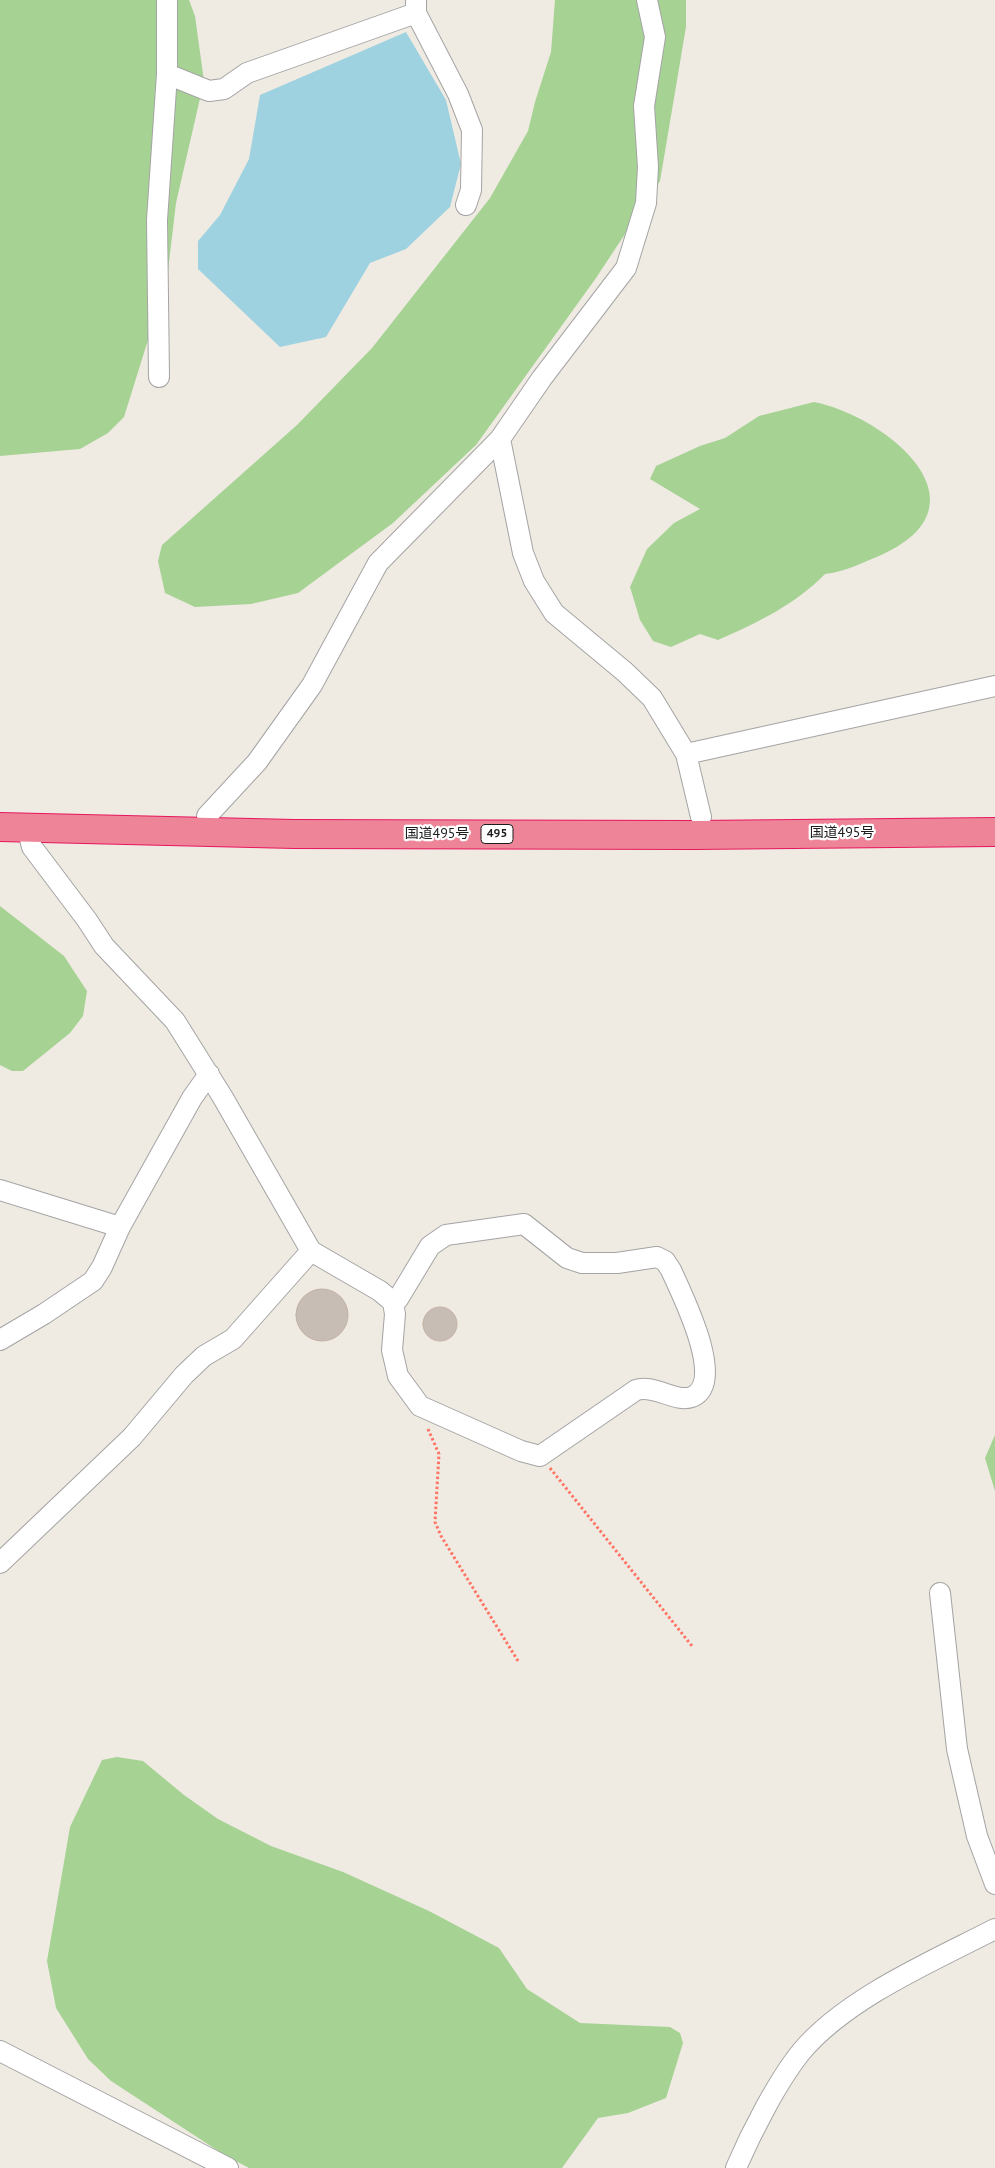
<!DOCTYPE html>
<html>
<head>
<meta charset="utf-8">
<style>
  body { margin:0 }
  canvas { display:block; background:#efebe2 }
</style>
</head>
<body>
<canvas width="995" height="2168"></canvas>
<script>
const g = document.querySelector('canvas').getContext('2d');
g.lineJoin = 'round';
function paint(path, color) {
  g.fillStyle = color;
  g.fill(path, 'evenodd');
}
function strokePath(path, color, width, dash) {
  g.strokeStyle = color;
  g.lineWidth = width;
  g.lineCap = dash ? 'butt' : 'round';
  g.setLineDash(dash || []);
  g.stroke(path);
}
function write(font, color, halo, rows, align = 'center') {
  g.font = font + ' "PT Sans","Noto Sans JP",sans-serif';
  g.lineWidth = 4.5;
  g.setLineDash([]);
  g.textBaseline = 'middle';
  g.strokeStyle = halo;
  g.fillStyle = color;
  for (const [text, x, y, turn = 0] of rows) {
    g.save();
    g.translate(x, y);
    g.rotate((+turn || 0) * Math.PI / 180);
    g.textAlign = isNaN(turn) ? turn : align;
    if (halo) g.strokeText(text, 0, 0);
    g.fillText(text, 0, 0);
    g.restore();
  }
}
const forest = new Path2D(`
  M0 0H189L195 16 204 81 176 203 167 279 124 417 108 433 80 449 0 456Z
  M555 0H686V27L660 181 596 278 476 445 393 523 298 593 251 604 195 607 165 593 158 561 162 545 297 425 372 348 490 198 528 131 535 102 551 52Z
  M814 402C888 417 995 506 879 556 861 563 845 572 825 574 796 604 757 623 718 640L700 634 671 647 653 641 640 620 630 587 647 549 674 523 700 509 650 479 656 466 700 446 725 438 759 416Z
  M0 906 64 956 87 991 83 1016 70 1033 23 1071H12L0 1065Z
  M995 1435V1491L985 1458Z
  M117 1757 143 1761 184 1795 218 1819 271 1846 343 1872 429 1911 499 1948 527 1989 580 2023 670 2027 680 2033 683 2043 666 2098 628 2113 598 2118 562 2168H249L223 2154 111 2081 88 2059 56 2008 47 1961 70 1827 102 1760Z`);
const water = new Path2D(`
  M406 32 446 100 461 164 450 207 406 249 370 263 326 337 280 347 198 269V241L220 215 249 159 260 95Z`);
const building = new Path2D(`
  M296 1315a26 26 0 1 1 52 0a26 26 0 1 1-52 0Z
  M423 1324a17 17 0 1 1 34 0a17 17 0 1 1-34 0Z`);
const path = new Path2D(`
  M428 1429 439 1454 435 1522 441 1536 518 1661
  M550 1468 692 1646`);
const minor = new Path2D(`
  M416 0V13L458 94 472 130 471 190 466 205
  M167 74 209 91 224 89 247 73 416 13
  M159 377 157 220 167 74V0
  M500 439 523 553 534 581 554 613 625 672 652 698 686 754 701 817
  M686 754 995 686
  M207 816 257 762 312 685 378 563 500 439 542 378 626 268 646 203 648 167 644 106 655 37 647 0
  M27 828 32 847 87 920 104 946 175 1021 222 1096 311 1251 380 1291 393 1302 395 1314 392 1350 398 1376 420 1406 521 1451 540 1456 636 1390C654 1384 676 1403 692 1397 727 1382 681 1293 671 1270L665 1261 657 1257 617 1263H582L567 1258 524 1224 446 1235 430 1246 398 1299 393 1302
  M0 1190 120 1227
  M0 1340 44 1314 93 1281 102 1267 120 1227 192 1098 209 1074
  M0 1563 132 1437 184 1375 204 1356 233 1339 311 1251
  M940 1593 957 1749 977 1836 995 1884
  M0 2051 228 2168
  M736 2168C751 2133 777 2082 801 2052 846 1998 933 1961 995 1929`);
const highway = new Path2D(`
  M0 827 294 834 695 835 995 832`);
const shields = [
  [497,834,32]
];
const shieldNames = [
  ["495",497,834]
];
const streetNames = [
  ["国道495号",842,833],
  ["国道495号",437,834]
];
paint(forest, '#a6d294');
paint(water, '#9fd2e1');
paint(building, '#c8bdb5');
strokePath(building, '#c2b1a4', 1);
strokePath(minor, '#a4a4a4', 22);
strokePath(highway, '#e7165d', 30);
strokePath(path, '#ff7464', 3, [2.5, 2.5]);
strokePath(minor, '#fff', 20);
strokePath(highway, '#ed8497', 28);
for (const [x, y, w] of shields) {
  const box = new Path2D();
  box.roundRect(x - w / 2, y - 9.5, w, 19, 4);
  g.fillStyle = '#fff';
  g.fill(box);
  strokePath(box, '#1d1d1d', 1);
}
write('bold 12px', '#1d1d1d', null, shieldNames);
write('14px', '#1d1d1d', '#fff', streetNames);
</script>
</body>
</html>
